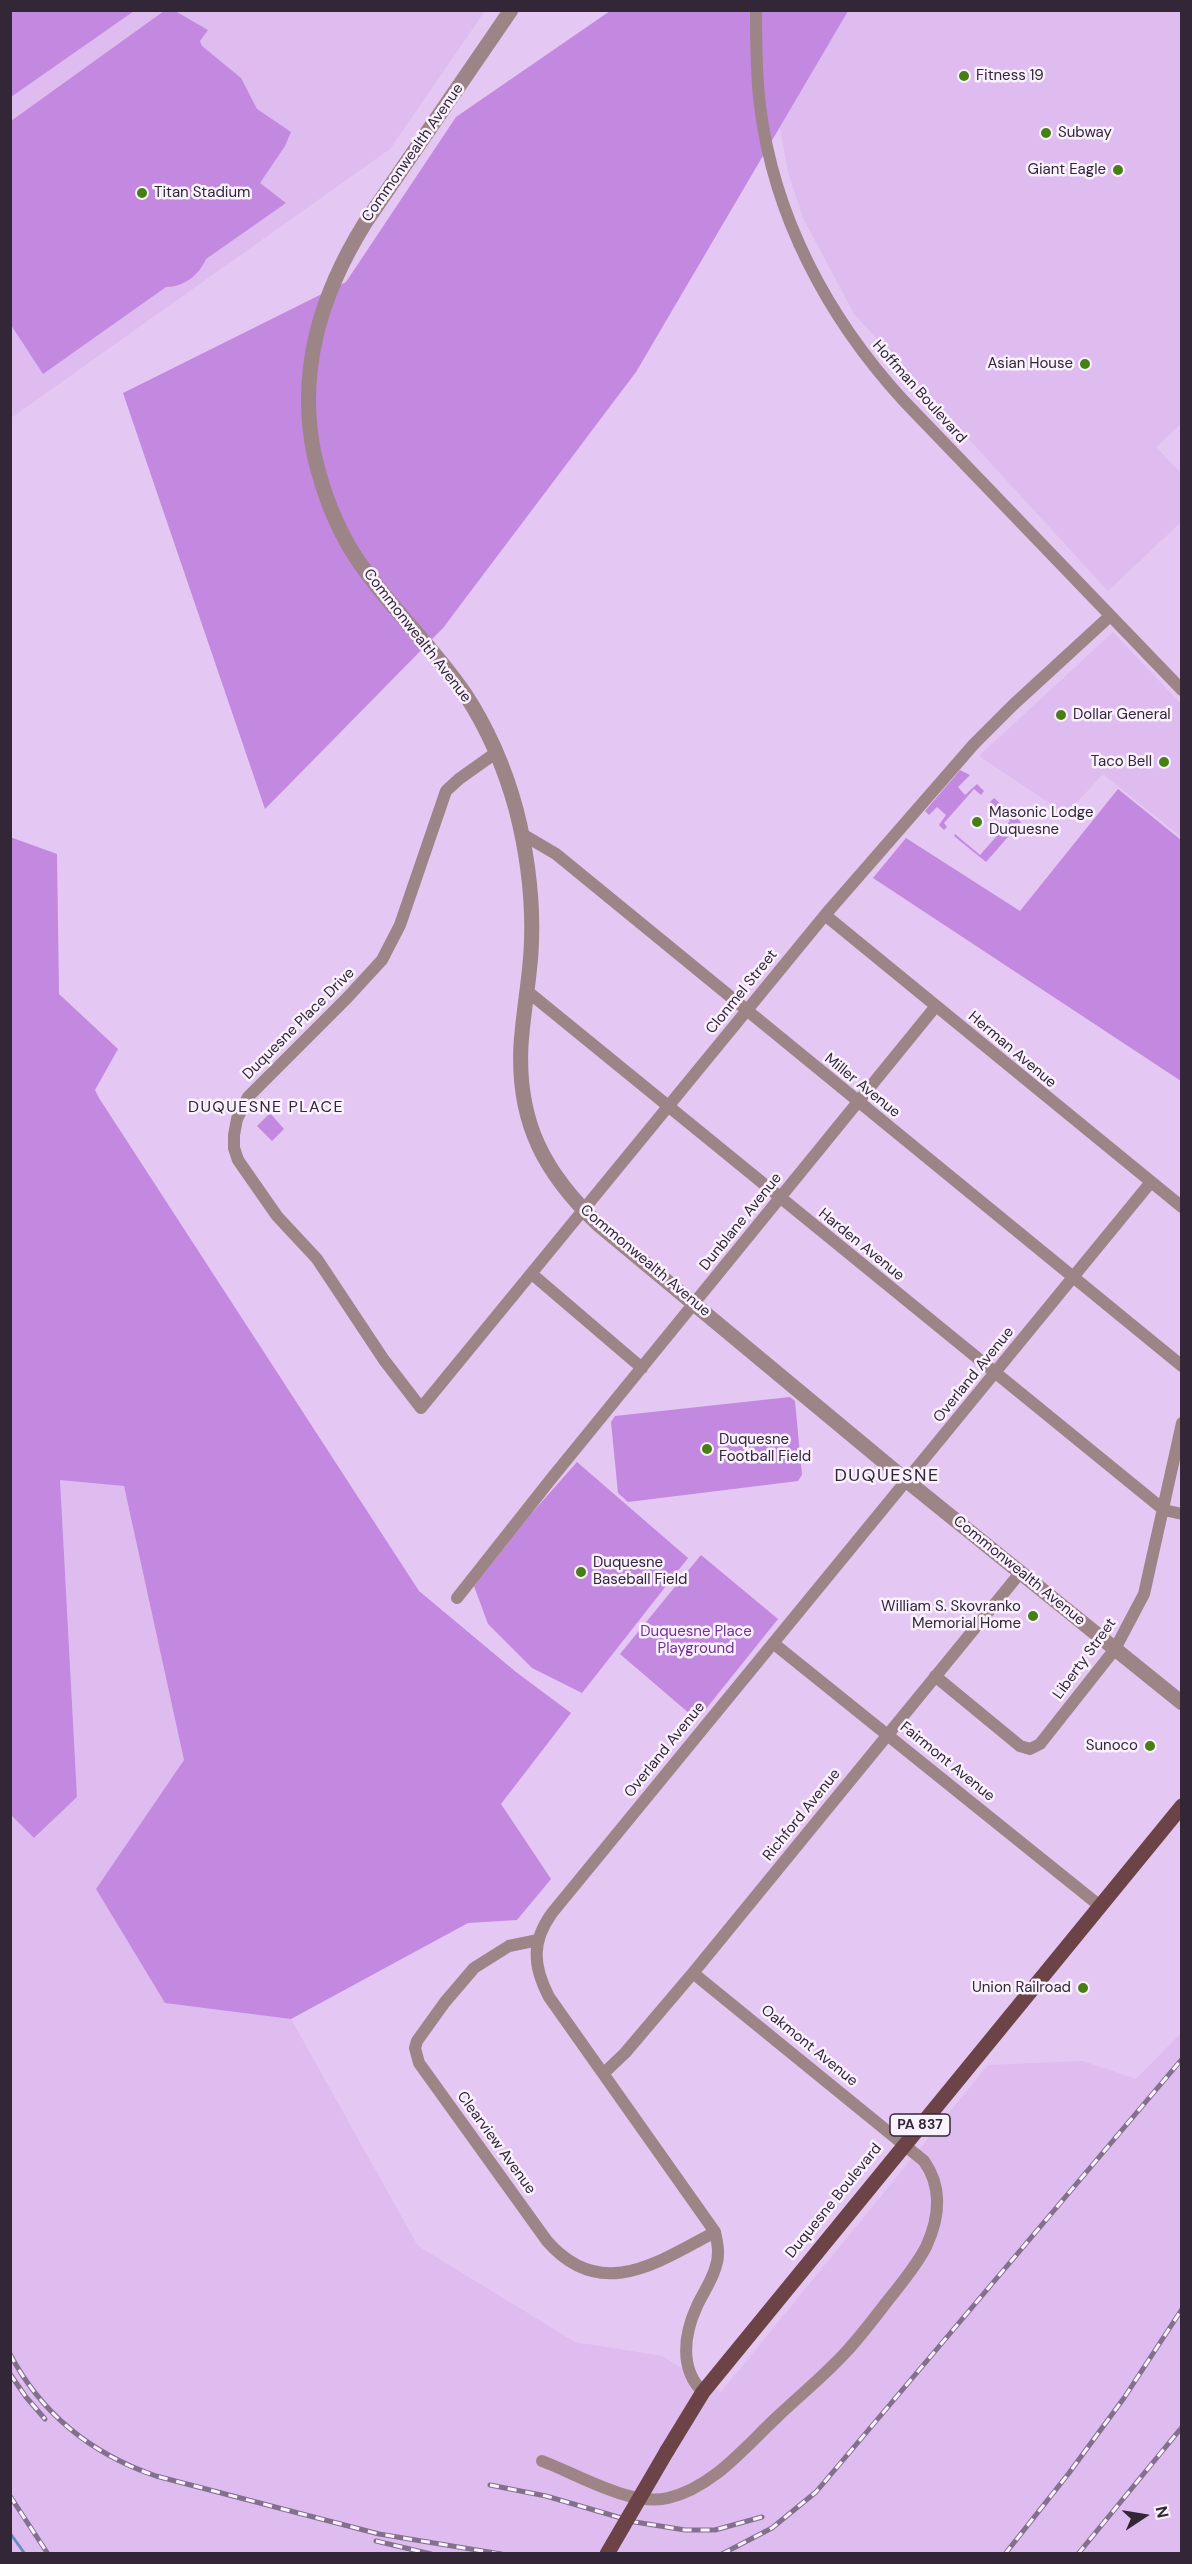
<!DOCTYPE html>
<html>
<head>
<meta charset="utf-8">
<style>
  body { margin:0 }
  #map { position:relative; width:1192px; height:2564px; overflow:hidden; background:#e4c7f3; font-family:"DM Sans",sans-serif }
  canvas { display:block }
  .frame { position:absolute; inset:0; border:12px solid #322637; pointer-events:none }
  .north { position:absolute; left:1114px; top:2486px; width:60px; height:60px; -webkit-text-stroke:4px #faf1fe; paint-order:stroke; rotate:78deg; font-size:16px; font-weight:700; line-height:24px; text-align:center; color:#322637 }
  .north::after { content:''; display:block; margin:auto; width:21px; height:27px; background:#322637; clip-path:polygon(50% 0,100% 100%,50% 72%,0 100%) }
</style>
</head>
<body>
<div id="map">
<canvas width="1192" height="2564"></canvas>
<div class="frame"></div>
<div class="north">N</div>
</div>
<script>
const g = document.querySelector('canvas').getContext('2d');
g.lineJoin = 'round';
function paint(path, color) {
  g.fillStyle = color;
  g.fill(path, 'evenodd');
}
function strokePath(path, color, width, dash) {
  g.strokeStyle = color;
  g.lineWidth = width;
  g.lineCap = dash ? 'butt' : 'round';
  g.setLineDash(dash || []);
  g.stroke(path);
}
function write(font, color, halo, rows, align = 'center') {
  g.font = font + ' "DM Sans",sans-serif';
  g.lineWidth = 5;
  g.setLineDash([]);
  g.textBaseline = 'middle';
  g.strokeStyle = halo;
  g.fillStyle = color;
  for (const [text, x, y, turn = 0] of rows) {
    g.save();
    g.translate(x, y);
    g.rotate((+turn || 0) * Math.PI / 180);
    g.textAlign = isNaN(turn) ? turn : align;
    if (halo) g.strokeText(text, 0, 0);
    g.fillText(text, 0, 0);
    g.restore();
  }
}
const built = new Path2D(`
  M11 11H485L390 149 11 418Z
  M829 11H1181V424L1156 447 1181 473V522L1108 591 854 314 803 218 788 172 773 91Z
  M1113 632 1181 704V837L1103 774 1066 814 979 756Z
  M60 1479 124 1486 184 1760 96 1889 165 2003 291 2019 418 2246 575 2342 662 2356 721 2392 988 2065 1083 2061 1136 2079 1181 2033V2553H11L10 1815 35 1838 77 1797Z`);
const green = new Path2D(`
  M11 10H134V11L11 97Z
  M164 11H175L208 30 200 41 202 46 241 78 257 109 291 132 285 146 260 183 286 203 206 259C199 275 184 287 166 287L43 374 11 325V121Z
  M610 11H848L636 372 443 628 265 809 123 393 346 282 456 117Z
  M960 770 970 775 958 787 965 795 977 784 984 791 981 795 974 789 944 823 947 827 944 830 939 825 946 815 937 807 929 815 925 811Z
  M1118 789 1181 840V1081L873 878 906 838 1020 911Z
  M994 798 1021 822 986 862 954 836 955 834 980 855 1010 821 990 802Z
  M10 837 57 854 59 994 118 1049 95 1090 99 1098 419 1591 516 1672 571 1713 501 1804 551 1879 517 1920 468 1923 291 2019 165 2003 96 1889 184 1760 124 1486 60 1480 77 1797 34 1838 11 1815Z
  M270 1113 284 1129 272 1141 257 1126Z
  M790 1397 795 1401 802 1475 798 1481 628 1502 618 1493 611 1422 615 1416Z
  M577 1462 688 1558 582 1693 532 1668 488 1624 474 1586 531 1514Z
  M701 1555 778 1619 697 1720 620 1654Z`);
const stream = new Path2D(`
  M10 2533 25 2554`);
const minor = new Path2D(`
  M756 10C756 42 756 74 760 106 774 217 828 318 903 400L1182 690
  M497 752 459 779 446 791 400 925 382 960 347 998 248 1097 237 1119 234 1135V1148L238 1160 277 1216 317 1259 384 1360 421 1408 825 915 974 744 1013 705 1110 616
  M522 834 556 854 1182 1366
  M825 915 1182 1207
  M527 991 1164 1510 1182 1514
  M532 1274 642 1368
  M457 1598 551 1479 936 1006
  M773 1643 1100 1906
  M935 1676 1020 1746 1030 1749 1040 1744 1115 1649 1144 1594 1182 1423
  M538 1940 509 1946 474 1968 445 2002 417 2041 415 2048 419 2063 547 2241C601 2303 658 2262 715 2232
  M604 2073 625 2053 693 1973 1020 1573
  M703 2392C679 2369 684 2334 697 2306 703 2293 711 2282 715 2269 720 2256 718 2245 715 2232L549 1997C533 1966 531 1942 552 1913L1151 1182
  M542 2461C577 2474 631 2507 668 2498 712 2488 744 2448 776 2418 799 2396 824 2376 846 2352 861 2336 875 2317 889 2299 902 2283 916 2266 926 2247 939 2219 943 2188 924 2161L693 1973`);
const tertiary = new Path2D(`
  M511 10 365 223C321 294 297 370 314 454 322 489 335 525 355 556 387 605 432 645 465 694 488 729 505 769 516 809 528 856 534 904 531 952 529 983 523 1014 521 1045 517 1122 544 1173 599 1225L907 1481 1182 1703`);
const primary = new Path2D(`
  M667 2451 703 2392 1182 1806`);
const rail = new Path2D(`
  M10 2354C42 2415 92 2454 156 2476L379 2534 501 2554
  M10 2374 26 2397 45 2419
  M490 2485 546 2496 635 2522 685 2530H715L762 2517
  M10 2496 48 2554
  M376 2541 431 2554
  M722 2554 772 2528 816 2492 1182 2059
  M1005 2554 1069 2473 1124 2398 1182 2309
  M1078 2554 1182 2427`);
const primaryBridge = new Path2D(`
  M607 2554 667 2451`);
const markers = [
  [964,76,6,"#477f16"],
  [1046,133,6,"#477f16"],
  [1118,170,6,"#477f16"],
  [142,193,6,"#477f16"],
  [1085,364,6,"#477f16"],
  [1061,715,6,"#477f16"],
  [1164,762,6,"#477f16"],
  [977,822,6,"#477f16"],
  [707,1449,6,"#477f16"],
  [581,1572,6,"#477f16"],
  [1033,1616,6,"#477f16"],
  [1150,1746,6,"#477f16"],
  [1083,1988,6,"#477f16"]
];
const shields = [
  [920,2125,60]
];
const shieldNames = [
  ["PA 837",920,2125]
];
const poiNames = [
  ["Fitness 19",976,76],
  ["Subway",1058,133],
  ["Giant Eagle",1106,170,"right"],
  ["Titan Stadium",154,193],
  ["Asian House",1073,364,"right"],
  ["Dollar General",1073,715],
  ["Taco Bell",1152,762,"right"],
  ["Masonic Lodge",989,813],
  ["Duquesne",989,830],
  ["Duquesne",719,1440],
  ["Football Field",719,1457],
  ["Duquesne",593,1563],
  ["Baseball Field",593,1580],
  ["William S. Skovranko",1021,1607,"right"],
  ["Memorial Home",1021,1624,"right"],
  ["Sunoco",1138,1746,"right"],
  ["Union Railroad",1071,1988,"right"]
];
const streetNames = [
  ["Commonwealth Avenue",413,153,-55],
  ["Hoffman Boulevard",919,392,48],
  ["Commonwealth Avenue",417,636,52],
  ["Clonmel Street",742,992,-51],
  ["Duquesne Place Drive",299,1024,-45],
  ["Herman Avenue",1012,1050,40],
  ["Miller Avenue",862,1086,39],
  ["Dunblane Avenue",741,1222,-51],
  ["Harden Avenue",861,1245,39],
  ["Commonwealth Avenue",645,1261,40],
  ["Overland Avenue",974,1375,-51],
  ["Commonwealth Avenue",1019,1571,39],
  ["Liberty Street",1085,1659,-54],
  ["Overland Avenue",665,1750,-51],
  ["Fairmont Avenue",947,1762,39],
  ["Richford Avenue",802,1815,-51],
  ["Oakmont Avenue",809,2046,39],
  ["Clearview Avenue",496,2143,54],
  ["Duquesne Boulevard",834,2201,-51]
];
const parkNames = [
  ["Duquesne Place",696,1632],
  ["Playground",696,1649]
];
const neighbourhoodNames = [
  ["DUQUESNE PLACE",266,1108]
];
const quarterNames = [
  ["DUQUESNE",887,1476]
];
paint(built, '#debcef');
paint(green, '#c388df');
strokePath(stream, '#6b8cc0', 3);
strokePath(minor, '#9d8486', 12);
strokePath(tertiary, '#9d8486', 15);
strokePath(primary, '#6c4346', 15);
strokePath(rail, '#84708e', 5);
strokePath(rail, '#faf1fe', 3, [9]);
strokePath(primaryBridge, '#6c4346', 15);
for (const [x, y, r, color] of markers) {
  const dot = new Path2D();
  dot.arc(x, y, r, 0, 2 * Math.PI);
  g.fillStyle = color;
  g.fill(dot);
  strokePath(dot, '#faf1fe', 2);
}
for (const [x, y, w] of shields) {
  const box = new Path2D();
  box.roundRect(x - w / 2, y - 11, w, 22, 4.5);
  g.fillStyle = '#faf1fe';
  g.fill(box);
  strokePath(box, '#322637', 1.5);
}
write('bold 14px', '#322637', null, shieldNames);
write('15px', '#322637', '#faf1fe', poiNames, 'left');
write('15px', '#322637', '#faf1fe', streetNames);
write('15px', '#762d95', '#faf1fe', parkNames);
g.letterSpacing = '1.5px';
write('16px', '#322637', '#faf1fe', neighbourhoodNames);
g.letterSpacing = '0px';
g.letterSpacing = '1.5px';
write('18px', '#322637', '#faf1fe', quarterNames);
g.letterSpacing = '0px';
</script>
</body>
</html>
